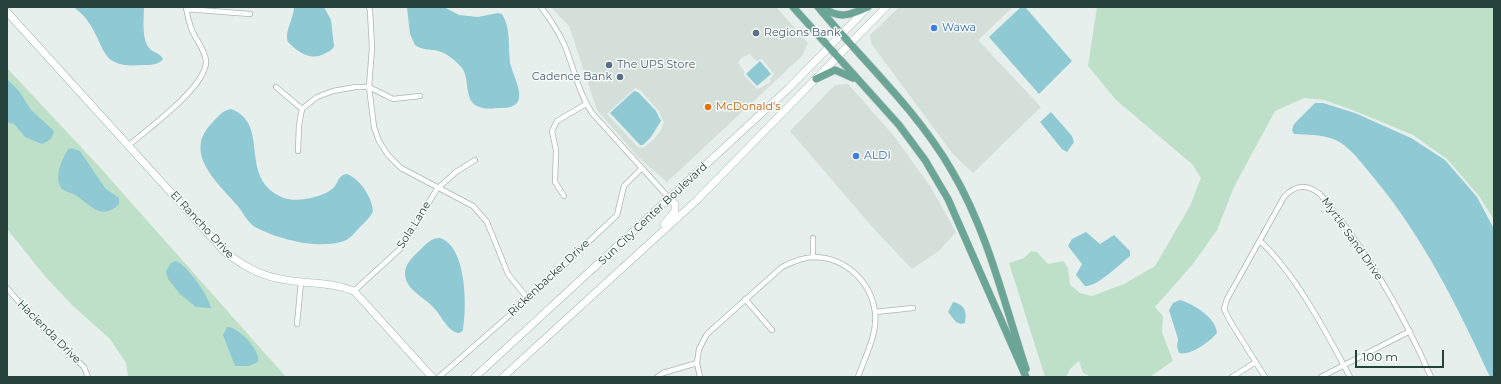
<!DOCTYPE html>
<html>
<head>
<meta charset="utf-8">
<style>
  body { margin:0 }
  #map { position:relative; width:1501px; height:384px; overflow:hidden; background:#e6efeb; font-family:Montserrat,sans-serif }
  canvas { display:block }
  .frame { position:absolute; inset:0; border:8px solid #24423a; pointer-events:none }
  .scale { position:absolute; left:1355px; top:350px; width:89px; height:18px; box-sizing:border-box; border:2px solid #24423a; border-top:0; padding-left:5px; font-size:12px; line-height:14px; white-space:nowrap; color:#24423a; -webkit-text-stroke:3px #f7fbf9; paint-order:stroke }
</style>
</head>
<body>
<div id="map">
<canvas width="1501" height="384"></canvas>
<div class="frame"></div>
<div class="scale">100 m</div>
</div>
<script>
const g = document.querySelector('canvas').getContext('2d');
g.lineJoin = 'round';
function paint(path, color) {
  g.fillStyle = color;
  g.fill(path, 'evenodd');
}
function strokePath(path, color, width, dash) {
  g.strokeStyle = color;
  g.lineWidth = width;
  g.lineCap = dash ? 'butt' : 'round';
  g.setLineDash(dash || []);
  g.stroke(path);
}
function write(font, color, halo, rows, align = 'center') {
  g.font = font + ' Montserrat,sans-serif';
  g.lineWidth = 3;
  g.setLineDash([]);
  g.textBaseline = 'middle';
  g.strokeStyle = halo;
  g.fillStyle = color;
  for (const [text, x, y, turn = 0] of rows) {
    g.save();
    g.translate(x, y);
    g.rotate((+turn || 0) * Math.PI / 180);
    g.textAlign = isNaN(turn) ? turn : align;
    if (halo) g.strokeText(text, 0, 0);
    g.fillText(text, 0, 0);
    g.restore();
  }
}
const built = new Path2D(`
  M551 7H776L808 43 802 56 667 182 638 157 597 110 569 26ZM750 54 756 61 762 59 774 74 770 79 771 82 758 89 756 88 744 75V71L738 63 741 58ZM635 88 640 90 658 110 664 122 661 130 654 139 643 148 638 147 607 114Z
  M899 7H1013L978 40 1041 107 973 173 952 153 871 43 870 35Z
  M848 84 894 136 930 186 956 232 939 251 912 269 874 229 790 131 835 85Z`);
const green = new Path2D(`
  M1097 7H1494V220L1479 196 1447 159 1413 135 1355 111 1324 100 1304 98 1275 111 1234 187 1217 230 1193 264 1155 307 1163 316 1162 332 1173 361 1150 377H1091L1083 373 1079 361 1071 368 1066 377H1045L1009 263 1024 258 1031 251 1037 252 1048 264 1063 261 1068 268 1070 285 1080 293 1092 296 1124 284 1155 266 1190 206 1201 178 1192 164 1116 100 1088 66Z
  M7 68 96 163 286 377H128L126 363 110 339 72 305 44 275 7 229Z`);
const water = new Path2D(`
  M74 7H144C144 19 141 39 150 49 154 53 160 53 163 59 159 65 150 65 143 65 98 69 107 47 87 20 84 15 78 11 74 7Z
  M294 7H324L331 20 334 46C332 51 329 51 324 54 310 61 298 52 288 42 284 32 294 18 294 7Z
  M407 7H444L459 15 478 17 498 13 502 14C511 28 508 46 510 62 513 79 534 108 501 108 494 108 485 110 477 106 464 100 470 79 462 68 456 61 447 53 438 51 430 49 421 50 415 45L410 34Z
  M1021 7H1025L1072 61 1039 94 989 37Z
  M760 61 771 74 757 86 746 74Z
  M7 79 19 91 31 110 54 131C53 138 48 142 42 144L25 137 14 124 7 122Z
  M634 91 638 92 656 111 661 121 651 137 643 145H640L610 113Z
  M1315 103H1323L1355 113 1411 138 1445 160 1477 197 1494 229V377H1490C1458 307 1423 237 1374 178 1364 166 1354 152 1341 143 1328 134 1309 135 1294 134L1292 130 1294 124Z
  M231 109C272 124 236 179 284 198 296 203 327 197 335 186 339 180 339 175 347 174 360 179 372 197 373 211 370 218 365 222 360 227 356 231 350 239 344 241 319 250 278 239 257 228 248 224 243 212 237 205 218 183 182 153 212 123 217 118 222 110 231 109Z
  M1051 112 1072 136 1074 142 1067 152 1062 149 1040 122Z
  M72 148 80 151 105 188 119 198V204C101 222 90 204 75 195 70 192 65 192 61 188 54 175 62 160 68 149Z
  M1086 232 1100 244 1114 235 1130 251V256C1120 264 1097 287 1085 286L1076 275 1082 264 1068 246 1072 239Z
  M440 238C467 247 467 307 463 330L460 333C449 334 441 315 434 308 425 297 406 291 405 274 405 263 413 257 419 251 426 244 431 238 440 238Z
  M176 261C187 265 209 296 211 308L196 307 180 294 168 279 166 271 171 263Z
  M1180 300C1194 304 1216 318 1217 333 1209 342 1191 356 1179 353L1177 347 1178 339 1169 310 1173 303Z
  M953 302C965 305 967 311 965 323L961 324 956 322 948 312Z
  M227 327C238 326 262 352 258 362L249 366H235L223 335Z`);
const street = new Path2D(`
  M369 7 370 11 372 48 369 87 374 127 379 141 388 155 401 168 473 206 487 222 508 274 528 299
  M541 7C550 19 558 31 564 44 574 67 578 92 592 113L670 199
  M186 9 250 14
  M276 87 302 109
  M129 145C148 129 207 86 206 61 205 49 195 39 191 28 189 22 187 14 186 7
  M298 151 299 125 302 109 317 97 333 91 356 87H369L393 99 420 96
  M564 196 555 182 556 150 552 131 557 121 586 104
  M813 238V257
  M1260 241C1295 273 1328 335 1350 377
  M7 288 31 316 84 367 88 377
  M354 291 401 248 437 189 456 172 475 160
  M745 299 772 330
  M875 312 913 308
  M297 324 301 282
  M439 377 528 299 617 215 624 186 642 168
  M657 377 663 373 697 363
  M700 377 697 363 699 349 707 334 782 267C792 262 803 257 815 257 845 258 871 281 875 312 878 333 865 357 858 377
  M1232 377 1256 362
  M1265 377 1230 321 1224 309 1227 299 1284 197C1295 185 1306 183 1320 194 1366 249 1402 311 1431 377
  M1321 377 1410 331`);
const secondary = new Path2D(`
  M7 12 224 251C251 272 268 279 302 282 320 284 337 284 354 291L432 377
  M664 224 675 211V204L670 199
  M475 377 789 88 868 7
  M503 377 697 200 886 7`);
const primary = new Path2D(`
  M793 7 899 125 925 160 948 199 1026 377
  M818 7C863 61 917 110 952 171 988 232 1004 303 1026 369
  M821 7C840 19 848 16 868 7
  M816 79 835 70 853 78`);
const markers = [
  [934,28,4,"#3f7fe0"],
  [756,33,4,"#5c6f8a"],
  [609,65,4,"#5c6f8a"],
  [620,77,4,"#5c6f8a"],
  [708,107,4,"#e8710a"],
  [856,156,4,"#3f7fe0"]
];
const shopNames = [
  ["Wawa",942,28],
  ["ALDI",864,156]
];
const serviceNames = [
  ["Regions Bank",764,33],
  ["The UPS Store",617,65],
  ["Cadence Bank",612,77,"right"]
];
const foodNames = [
  ["McDonald's",716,107]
];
const streetNames = [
  ["Sun City Center Boulevard",653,214,-43],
  ["El Rancho Drive",202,225,47],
  ["Sola Lane",414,225,-58],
  ["Myrtle Sand Drive",1352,239,55],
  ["Rickenbacker Drive",549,278,-43],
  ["Hacienda Drive",49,332,45]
];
paint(built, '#d4dfda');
paint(green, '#bfe0c8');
paint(water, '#8ec9d4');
strokePath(street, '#a8b8b2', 6);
strokePath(secondary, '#a4bbb3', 8);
strokePath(primary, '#c2cac8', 8);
strokePath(street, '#fff', 4.5);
strokePath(secondary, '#fff', 7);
strokePath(primary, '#6aa596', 7);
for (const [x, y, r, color] of markers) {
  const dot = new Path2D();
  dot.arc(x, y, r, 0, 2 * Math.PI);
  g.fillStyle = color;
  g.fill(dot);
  strokePath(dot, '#f7fbf9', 1.5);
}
write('11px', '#366cbe', '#f7fbf9', shopNames, 'left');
write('11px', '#4e5e75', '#f7fbf9', serviceNames, 'left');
write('11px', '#c56008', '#f7fbf9', foodNames, 'left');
write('11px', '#24423a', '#f7fbf9', streetNames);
</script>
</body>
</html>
